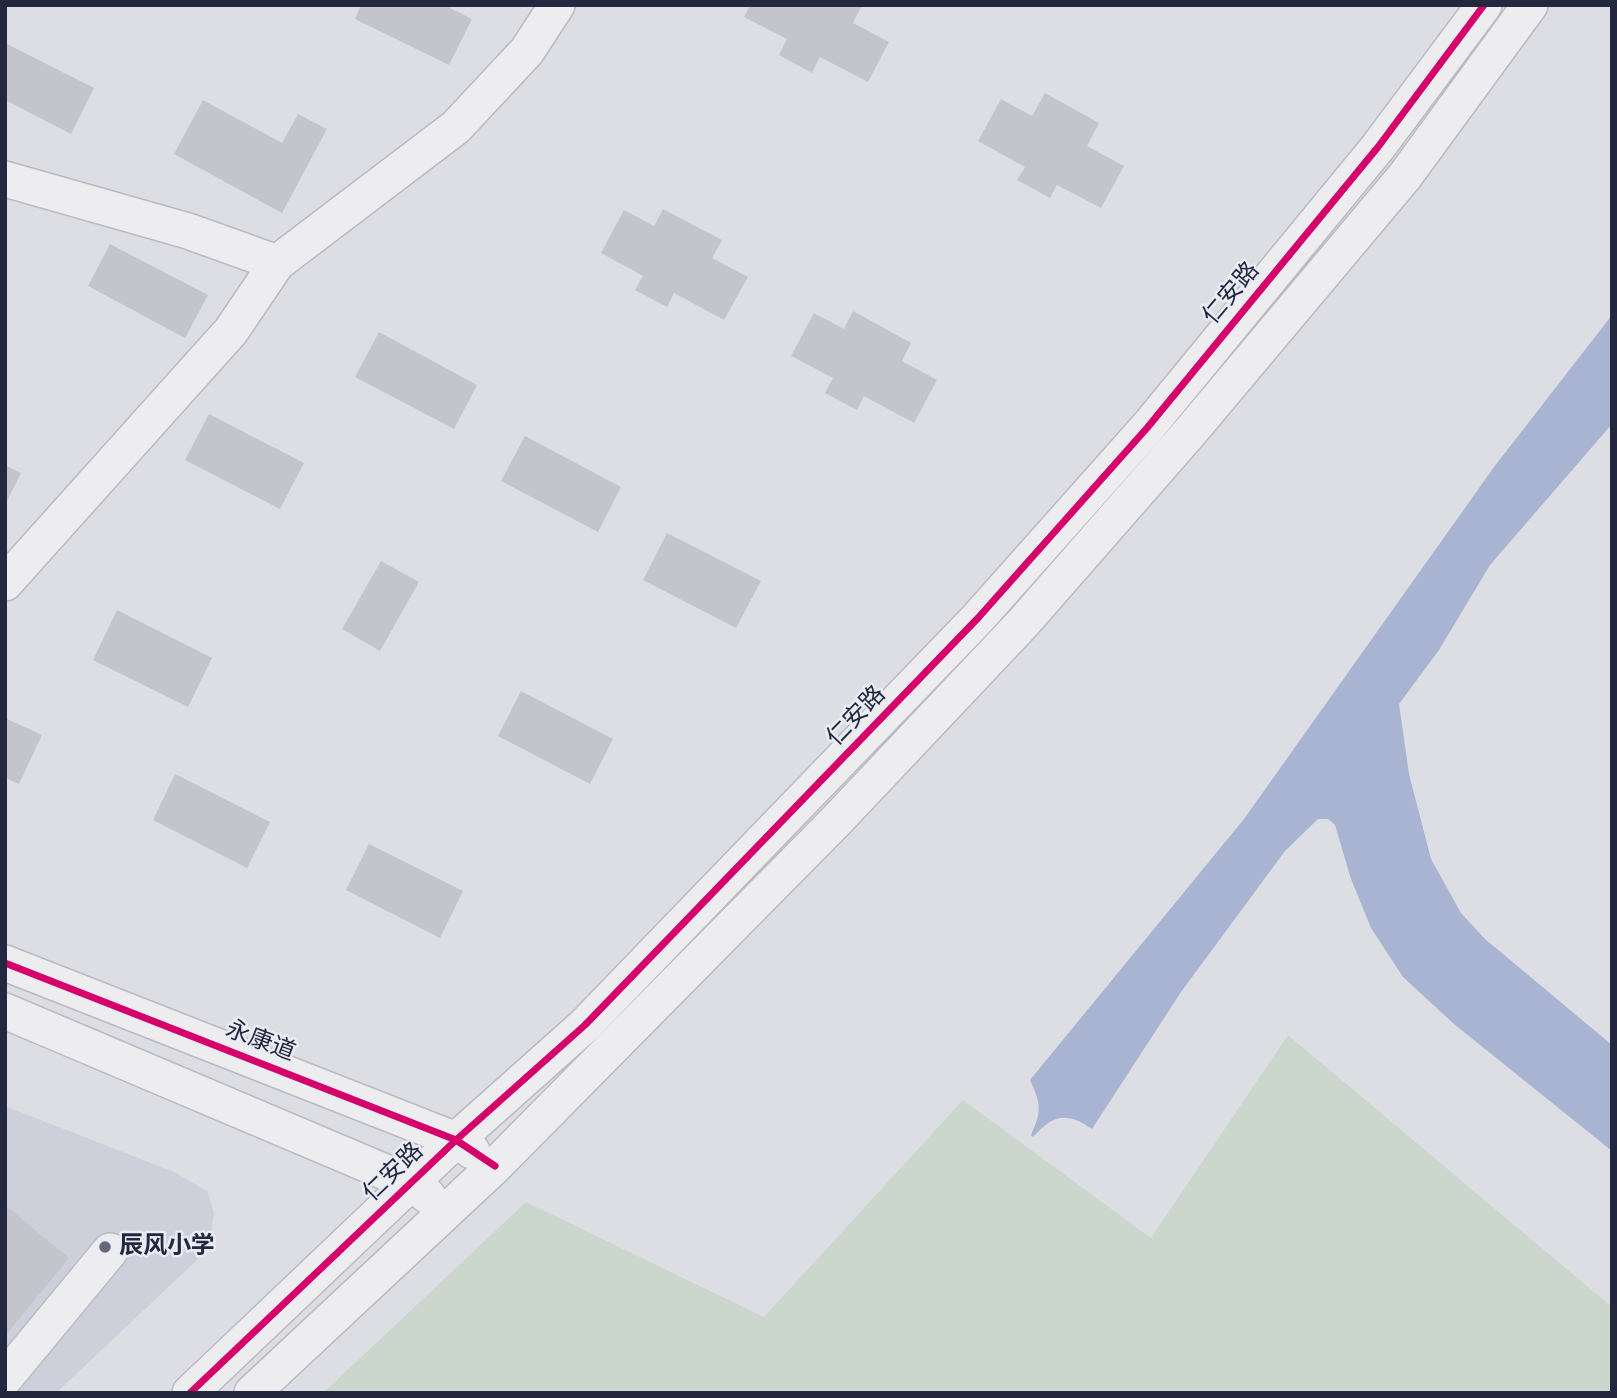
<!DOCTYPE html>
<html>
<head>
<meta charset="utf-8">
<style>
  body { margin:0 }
  #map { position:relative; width:1617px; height:1398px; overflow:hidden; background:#dddee4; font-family:Jost,sans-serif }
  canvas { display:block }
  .frame { position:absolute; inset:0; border:7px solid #23283e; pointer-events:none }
</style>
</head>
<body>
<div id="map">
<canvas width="1617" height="1398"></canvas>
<div class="frame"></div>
</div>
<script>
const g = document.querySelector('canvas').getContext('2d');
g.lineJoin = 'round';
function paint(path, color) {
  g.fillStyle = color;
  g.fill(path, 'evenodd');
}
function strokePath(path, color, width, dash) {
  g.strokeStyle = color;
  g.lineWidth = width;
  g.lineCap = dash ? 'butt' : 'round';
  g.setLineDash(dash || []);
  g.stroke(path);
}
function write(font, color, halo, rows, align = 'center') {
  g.font = font + ' Jost,"Noto Sans SC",sans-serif';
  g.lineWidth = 5;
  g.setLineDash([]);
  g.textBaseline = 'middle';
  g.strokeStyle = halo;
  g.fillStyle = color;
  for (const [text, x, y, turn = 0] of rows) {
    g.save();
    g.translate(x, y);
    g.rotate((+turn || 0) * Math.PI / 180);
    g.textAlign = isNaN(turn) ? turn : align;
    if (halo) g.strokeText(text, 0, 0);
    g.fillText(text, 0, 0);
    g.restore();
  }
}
const built = new Path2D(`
  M5 1106 174 1172 207 1191 214 1213 211 1232 196 1261 56 1393H5Z`);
const green = new Path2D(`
  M1288 1035 1612 1307V1393H323L526 1202 764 1317 963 1100 1151 1238Z`);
const water = new Path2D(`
  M1612 315V424L1490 565 1439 650 1399 704 1409 774 1431 859 1461 913 1485 939 1612 1045V1151L1454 1024 1403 977 1371 928 1351 879 1335 825 1328 819H1318L1285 851 1181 992 1092 1129C1067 1111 1052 1115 1033 1137L1031 1135C1042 1111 1041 1104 1030 1080L1244 819 1494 467Z`);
const building = new Path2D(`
  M361 5H444L472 19 449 65 355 19Z
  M750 5H862L853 23 889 42 868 82 820 57 812 73 779 55 787 39 744 17Z
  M5 43 94 88 71 134 5 100Z
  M1045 93 1099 123 1087 146 1124 166 1101 208 1057 185 1050 198 1017 180 1025 167 978 141 1001 99 1032 116Z
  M203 100 282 143 298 114 327 129 282 213 174 154Z
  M663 209 722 240 712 258 748 277 724 320 674 293 667 307 635 290 643 276 601 253 624 210 654 226Z
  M110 244 208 295 185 338 88 286Z
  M853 311 911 343 902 361 937 380 914 423 864 396 857 410 825 393 833 378 791 356 814 313 844 329Z
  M379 332 477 385 454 429 355 377Z
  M209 414 304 463 280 509 185 460Z
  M525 436 621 487 598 532 501 481Z
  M5 465 21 473 5 505Z
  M667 533 761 581 736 628 643 580Z
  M381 561 419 582 380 651 342 629Z
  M117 610 212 658 188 707 93 660Z
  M521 691 613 739 590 784 498 736Z
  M5 718 42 735 19 784 5 778Z
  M175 774 270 822 247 868 153 820Z
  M369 844 463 891 440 938 346 890Z
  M5 1205 69 1258 5 1336Z`);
const minor = new Path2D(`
  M5 179 188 231 277 263
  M5 583 231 331 277 263 456 127 527 51 557 5
  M5 963 456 1140 472 1151
  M5 1011 411 1183 428 1196
  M5 1378 110 1251
  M190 1393 456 1140 585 1025 978 618 1147 428 1378 147 1484 5
  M252 1393 495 1166 836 821 1023 623 1191 431 1405 176 1530 5`);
const cycleway = new Path2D(`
  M5 963 456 1140 495 1166
  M190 1393 456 1140 585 1025 978 618 1147 428 1378 147 1484 5`);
const markers = [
  [105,1247,7,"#646878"]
];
const streetNames = [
  ["仁安路",1232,294,-50],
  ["仁安路",857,717,-46],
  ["永康道",260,1042,21],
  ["仁安路",394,1173,-44]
];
const poiNames = [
  ["辰风小学",119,1247]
];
paint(built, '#cdcfda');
paint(green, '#cbd7cd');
paint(water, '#a8b4d2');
paint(building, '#c4c5cc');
strokePath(minor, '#babbc1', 38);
strokePath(minor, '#ededf0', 35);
strokePath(cycleway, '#d6006c', 7);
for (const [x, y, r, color] of markers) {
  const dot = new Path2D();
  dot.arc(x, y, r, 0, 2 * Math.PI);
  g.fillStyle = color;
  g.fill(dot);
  strokePath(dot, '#eaecf4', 2.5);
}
write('24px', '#23283e', '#eaecf4', streetNames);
write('bold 24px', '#23283e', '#eaecf4', poiNames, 'left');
</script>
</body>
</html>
